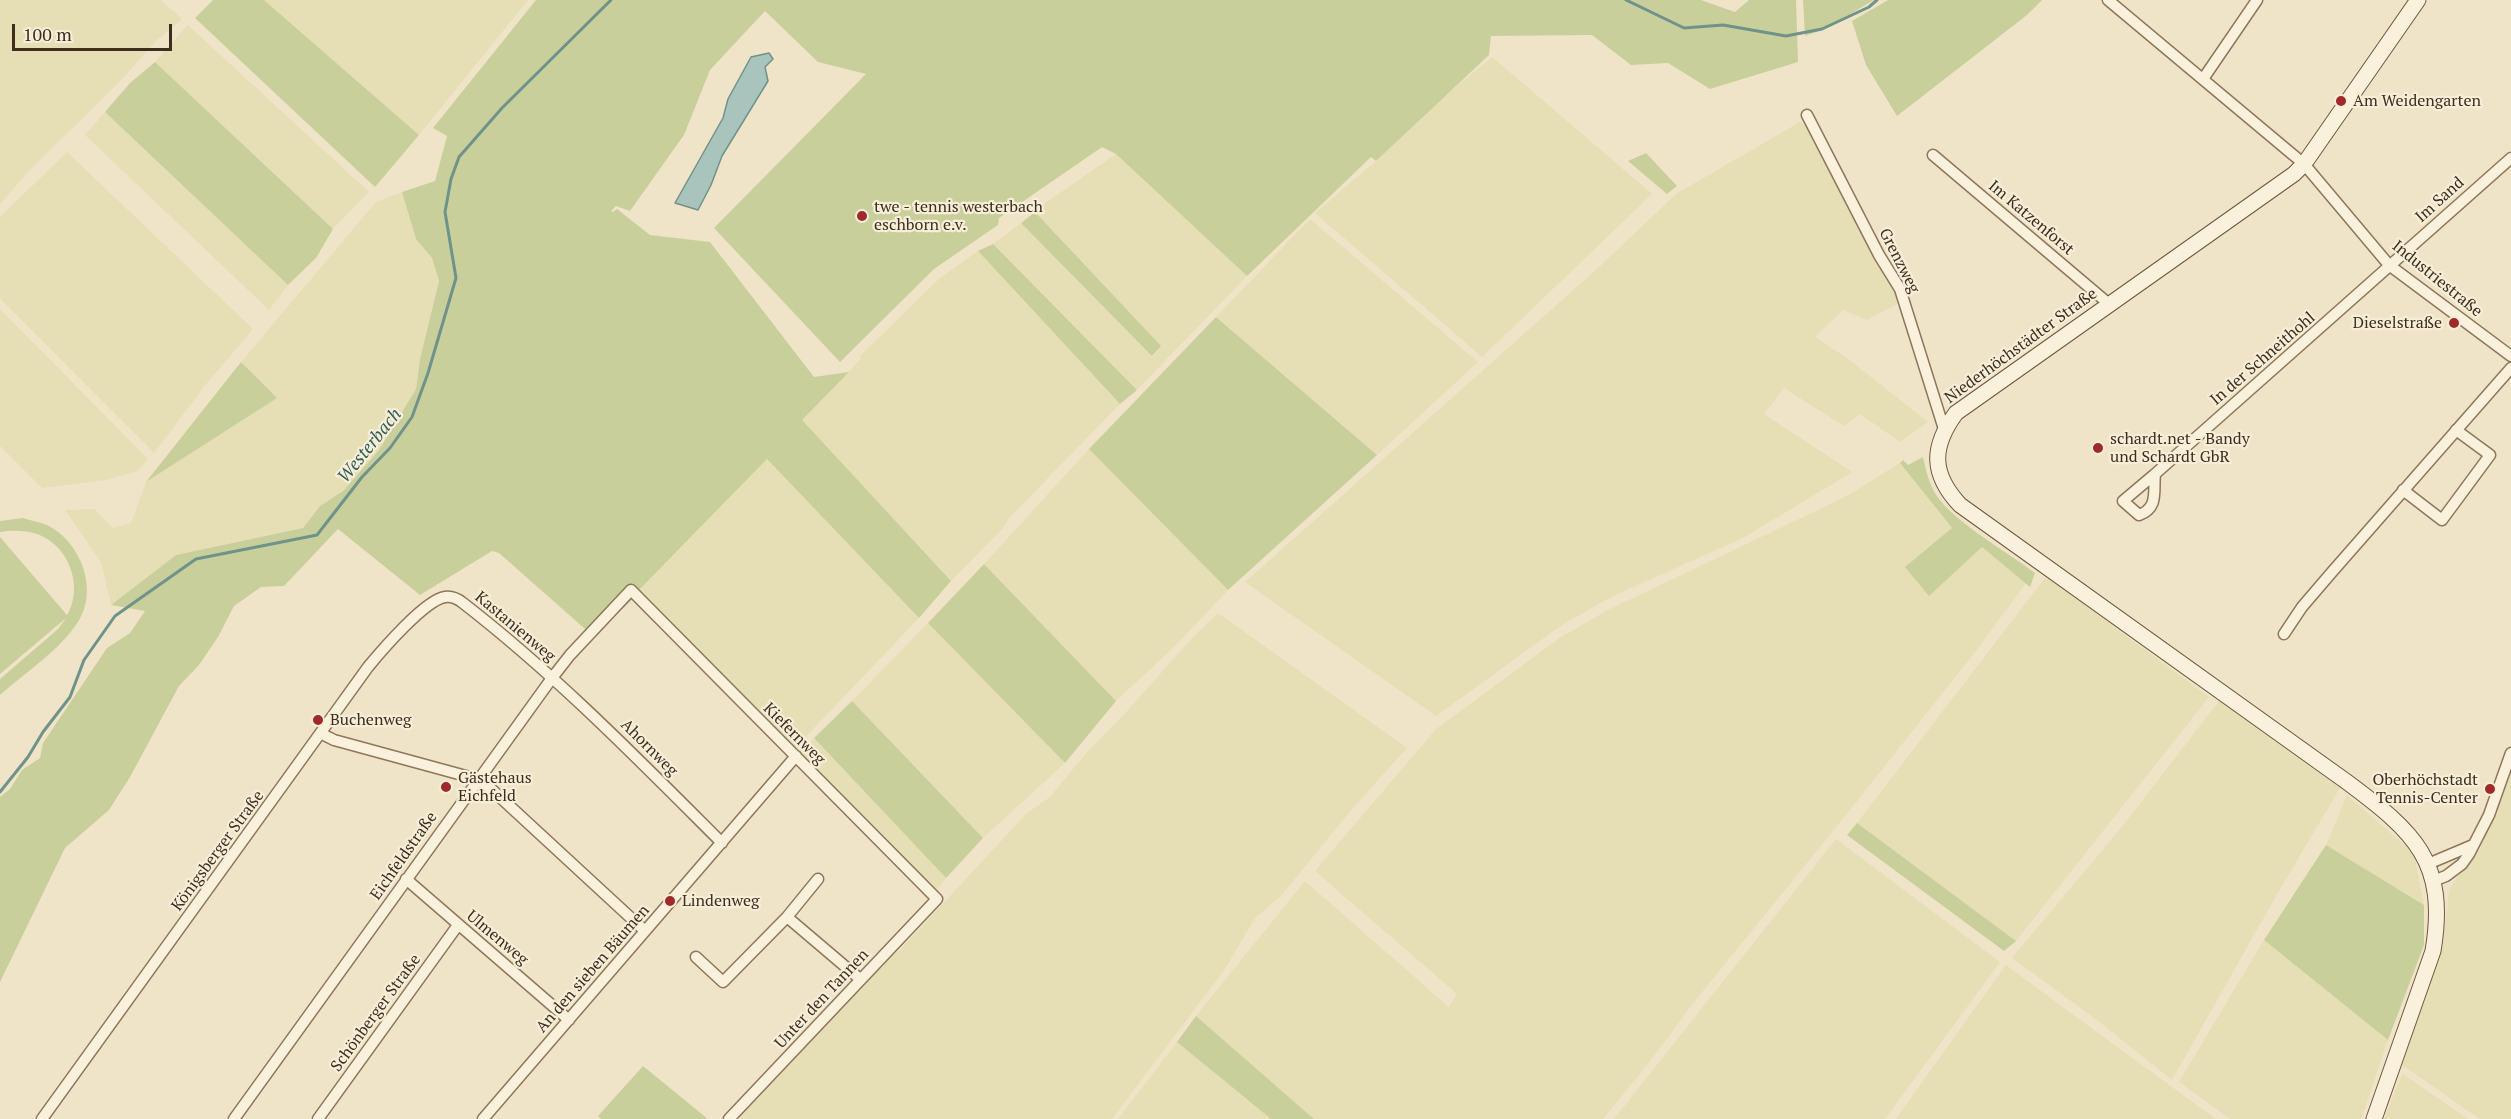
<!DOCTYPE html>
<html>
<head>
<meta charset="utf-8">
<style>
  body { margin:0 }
  #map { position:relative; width:2511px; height:1119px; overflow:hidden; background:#f0e4c8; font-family:"PT Serif",serif }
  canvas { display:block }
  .scale { position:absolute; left:12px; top:24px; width:160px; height:27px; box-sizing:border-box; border:3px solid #3d2e20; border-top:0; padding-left:8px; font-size:18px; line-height:21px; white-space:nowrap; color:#3d2e20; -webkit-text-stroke:4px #f7eed8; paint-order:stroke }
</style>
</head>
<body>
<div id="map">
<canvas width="2511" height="1119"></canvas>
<div class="scale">100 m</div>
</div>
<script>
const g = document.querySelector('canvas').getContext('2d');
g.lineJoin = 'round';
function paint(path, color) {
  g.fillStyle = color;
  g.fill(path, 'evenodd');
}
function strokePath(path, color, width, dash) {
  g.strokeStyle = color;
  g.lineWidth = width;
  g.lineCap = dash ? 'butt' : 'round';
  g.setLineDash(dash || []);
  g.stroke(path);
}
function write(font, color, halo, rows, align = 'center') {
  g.font = font + ' "PT Serif",serif';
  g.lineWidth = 4.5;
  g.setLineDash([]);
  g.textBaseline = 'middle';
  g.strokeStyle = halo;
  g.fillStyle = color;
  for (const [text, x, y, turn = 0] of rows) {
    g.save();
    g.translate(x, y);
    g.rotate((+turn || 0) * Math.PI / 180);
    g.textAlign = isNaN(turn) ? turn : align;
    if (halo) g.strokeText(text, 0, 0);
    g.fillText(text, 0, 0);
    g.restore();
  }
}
const farmland = new Path2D(`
  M0 0H161L182 19 156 41 127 74 26 174 0 204Z
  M264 0H528L419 135Z
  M188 25 369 192 333 229 155 62Z
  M1492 57 1652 194 1482 357 1315 213 1376 161 1435 104Z
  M105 112 288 285 269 310 85 135Z
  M1800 122 1809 126 1901 302 1867 320 1843 310 1815 337 1847 358 1928 422 1900 442 1860 414 1844 426 1784 388 1764 414 1852 472 1743 538 1611 597 1562 625 1436 716 1245 582 1598 268 1676 194Z
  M67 152 253 329 207 383 154 453 0 299V217Z
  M1116 154 1247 276 1137 390 993 244 1021 223 1153 356 1160 346 1034 211Z
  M402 192 416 239 432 258 439 281 420 359 416 389 379 450 343 491 320 506 303 528 176 555 111 605 101 562 65 510 94 509 113 528 131 523 146 482 276 398 241 362 376 202Z
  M1310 219 1478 362 1377 455 1216 317Z
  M978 251 1120 404 1010 517 1003 528 951 581 801 420 849 372 861 358 860 356 940 278Z
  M0 309 148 459 138 471 106 480 42 488 0 446Z
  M1089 449 1228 590 1175 646 1116 701 984 564Z
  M767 459 919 618 795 748 638 591Z
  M1900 463 1952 529 1929 595 1982 547 2026 583 1975 652 1846 815 1694 1002 1651 1060 1603 1119H1314L1196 1016 1305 881 1449 1007 1457 994 1315 871 1436 729 1561 637 1608 610 1847 496Z
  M2045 578 2049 579 2209 697 2016 941 1857 823Z
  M1218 613 1407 748 1352 809 1281 896 1255 918 1225 969 1112 1119H738L887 959 899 951 1027 813 1050 797 1087 752 1129 709 1192 638Z
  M928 623 1065 763 983 838 852 701Z
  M2219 701 2340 788 2276 896 2172 1080 2097 1020 2012 958 2125 823Z
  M814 738 946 878 936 891 801 753Z
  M2511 768V1119H2480L2402 1065 2443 945 2449 891 2455 880 2480 849Z
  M2347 795 2414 853 2424 905 2326 845Z
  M1836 839 2000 962 1885 1119H1614Z
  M2264 940 2388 1040 2361 1119H2230L2179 1082Z
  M2006 965 2068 1011 2216 1119H1896Z
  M1177 1042 1271 1119H1118Z
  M2402 1074H2403L2468 1119H2384Z`);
const green = new Path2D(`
  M213 0H264L419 135 375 187 195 18Z
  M536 0H1701L1735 12 1749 0H1796L1798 62 1710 89 1668 63 1631 65 1592 35 1491 36 1489 55 1376 161 1371 157 1247 276 1116 154 1102 147 999 218 998 225 934 269 840 362 714 228 866 74 818 62 765 11 710 70 684 135 630 211 616 206 611 211 613 212 617 209 650 235 710 242 814 377 849 372 802 420 951 581 919 618 767 459 638 591 633 599 593 636 499 553 492 551 420 595 338 529 284 586 261 587 234 606 218 637 199 665 179 686 130 777 109 810 65 848 0 982V797L10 789 22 770 40 758 43 743 107 648 130 633 145 611 111 605 176 555 303 528 320 506 343 491 379 450 416 389 420 359 439 281 432 258 416 239 402 192 435 181 447 136 433 128Z
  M1803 0H1874L1825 29 1805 36Z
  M1888 0H2042L2027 15 1897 116 1866 65 1852 21Z
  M155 62 333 229 316 258 288 285 105 112 130 83Z
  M1646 153 1677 186 1667 194 1628 161Z
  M1035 212 1161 346 1152 356 1021 223Z
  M993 244 1137 390 1120 404 978 251Z
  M1216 317 1377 455 1228 590 1089 449Z
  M241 362 277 398 146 482Z
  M1923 457C1926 470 1929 485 1937 496 1954 522 2009 553 2035 573L2030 587 1982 547 1929 596 1905 567 1952 528 1900 463 1903 460 1908 465Z
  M23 518C31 521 42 522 49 526 81 543 99 590 78 622 59 651 26 672 0 695V679L58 629 66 618 0 674V537L67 615C84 587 69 545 37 534 25 530 13 530 0 532V521Z
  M984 564 1116 701 1065 763 928 623Z
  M852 701 983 838 946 878 814 738Z
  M1857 823 2016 941 2004 951 1847 835Z
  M2326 845 2424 905V945L2388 1040 2264 940Z
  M1196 1016 1314 1119H1271L1177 1042Z
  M643 1066 708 1119H601L598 1116Z`);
const water = new Path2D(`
  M769 53 773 59 765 67 768 81 722 156 711 185 698 210 675 203 723 118 728 99 751 57Z`);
const stream = new Path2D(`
  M1626 0 1684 28 1723 25 1786 36 1822 29 1869 7 1877 0
  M0 792 28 757 43 732 70 697 84 660 115 616 196 559 317 535 362 477 390 448 412 417 428 373 456 278 445 212 451 179 459 157 502 108 611 0`);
const street = new Path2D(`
  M2108 0 2304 164 2389 265 2511 356
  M2203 79 2257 0
  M1807 115 1879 255 1900 289 1944 429
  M1933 155 2109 304
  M2155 474 2123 501 2139 515C2159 508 2153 491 2155 474L2511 158
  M2403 490 2442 520 2490 455 2456 430
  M2284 634 2302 607 2332 572 2511 368
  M322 734 334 740 477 779 489 787 645 931
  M2428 864 2473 845
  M406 879 569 1020
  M2433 881 2446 876 2462 864 2469 854 2489 815 2511 753
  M787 917 860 979
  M696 957 723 982 787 917 818 879
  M42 1119 368 667C382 650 425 600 445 597 452 596 458 599 463 603 556 675 638 759 722 843
  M234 1119 552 678 570 655 631 590 937 899 729 1119
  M318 1119 458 925
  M483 1119 796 756`);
const secondary = new Path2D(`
  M2374 1119 2433 951C2448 861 2414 832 2347 782L1960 505C1931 474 1931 447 1956 413L2294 174 2304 164 2418 0`);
const markers = [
  [2341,101,6,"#9e2a2b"],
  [862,216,6,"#9e2a2b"],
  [2454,323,6,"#9e2a2b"],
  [2098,448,6,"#9e2a2b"],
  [318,720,6,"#9e2a2b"],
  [446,787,6,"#9e2a2b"],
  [2490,789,6,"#9e2a2b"],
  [670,901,6,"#9e2a2b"]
];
const poiNames = [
  ["Am Weidengarten",2353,101],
  ["twe - tennis westerbach",874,207],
  ["eschborn e.v.",874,225],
  ["Dieselstraße",2442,323,"right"],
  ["schardt.net - Bandy",2110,439],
  ["und Schardt GbR",2110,457],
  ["Buchenweg",330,720],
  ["Gästehaus",458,778],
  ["Eichfeld",458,796],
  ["Oberhöchstadt",2478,780,"right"],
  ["Tennis-Center",2478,798,"right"],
  ["Lindenweg",682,901]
];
const streetNames = [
  ["Im Sand",2440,200,-42],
  ["Im Katzenforst",2031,218,40],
  ["Grenzweg",1899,261,63],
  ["Industriestraße",2437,279,39],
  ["Niederhöchstädter Straße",2021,346,-36],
  ["In der Schneithohl",2263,359,-41],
  ["Kastanienweg",515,627,40],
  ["Kiefernweg",794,734,45],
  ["Ahornweg",649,748,45],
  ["Königsberger Straße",218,851,-54],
  ["Eichfeldstraße",404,856,-55],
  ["Ulmenweg",497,938,40],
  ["An den sieben Bäumen",593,969,-49],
  ["Unter den Tannen",822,999,-47],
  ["Schönberger Straße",376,1013,-54]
];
const waterNames = [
  ["Westerbach",370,446,-51]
];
paint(farmland, '#e6deb5');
paint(green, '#c9cf9b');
paint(water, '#a9c4bc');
strokePath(water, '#6f938a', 1.5);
strokePath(stream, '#6f938a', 3);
strokePath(street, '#8d765c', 13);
strokePath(secondary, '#6f573f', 17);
strokePath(street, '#faf1dc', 10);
strokePath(secondary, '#faf1dc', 15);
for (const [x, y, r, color] of markers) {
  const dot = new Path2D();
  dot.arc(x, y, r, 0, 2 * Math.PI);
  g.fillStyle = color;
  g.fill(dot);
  strokePath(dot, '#f7eed8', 2);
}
write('16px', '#3d2e20', '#f7eed8', poiNames, 'left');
write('16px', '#3d2e20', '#f7eed8', streetNames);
write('italic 18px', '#2f5d5a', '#f7eed8', waterNames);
</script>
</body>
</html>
